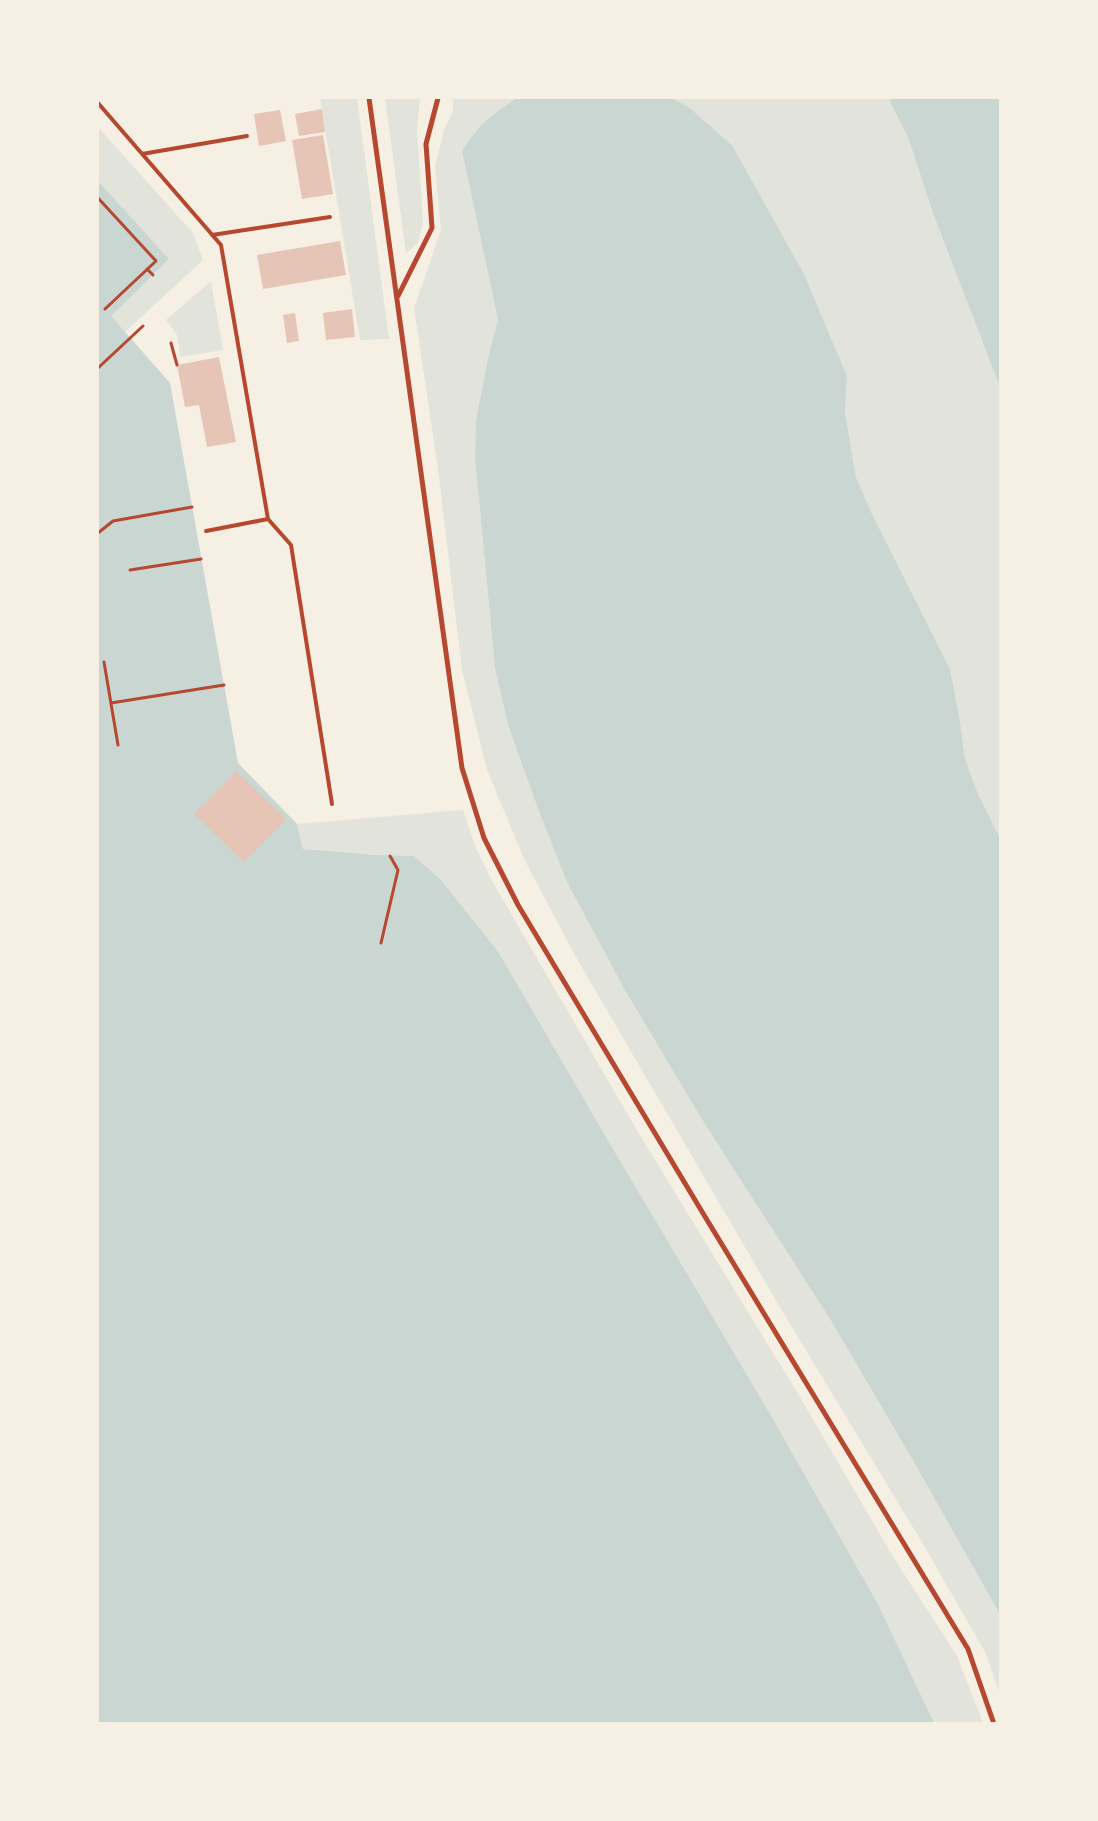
<!DOCTYPE html>
<html>
<head>
<meta charset="utf-8">
<style>
  body { margin:0 }
  #map { position:relative; width:1098px; height:1821px; overflow:hidden; background:#f6efe4; font-family:Signika,sans-serif }
  canvas { display:block }
  .frame { position:absolute; inset:0; border:99px solid #f6efe4; pointer-events:none }
</style>
</head>
<body>
<div id="map">
<canvas width="1098" height="1821"></canvas>
<div class="frame"></div>
</div>
<script>
const g = document.querySelector('canvas').getContext('2d');
g.lineJoin = 'round';
function paint(path, color) {
  g.fillStyle = color;
  g.fill(path, 'evenodd');
}
function strokePath(path, color, width, dash) {
  g.strokeStyle = color;
  g.lineWidth = width;
  g.lineCap = dash ? 'butt' : 'round';
  g.setLineDash(dash || []);
  g.stroke(path);
}
const green = new Path2D(`
  M320 98H357L389 339 360 340Z
  M385 98H420L417 129 423 221 418 243 406 253Z
  M453 98H517C492 114 478 125 462 151L498 320 488 358 476 420 475 458 495 668 508 725 537 806 626 992 706 1126 830 1319 997 1606 1000 1614V1694L985 1652 926 1549 781 1309 577 959 524 859 487 770 462 670 438 469 414 308 441 230 435 167 444 130 453 111Z
  M672 98H891L890 102 908 137 934 216 1000 387V838L978 794 965 759 960 721 950 669 871 512 856 477 845 413 847 376 804 274 732 145 690 108Z
  M98 127 193 233 203 260 125 332 110 316 169 259 98 181Z
  M211 281 223 350 180 357 177 335 166 320Z
  M463 810 476 848 492 881 641 1137 797 1392 892 1555 957 1656 983 1723H934L879 1606 769 1412 609 1142 499 953 414 856 376 855 303 849 297 824Z`);
const water = new Path2D(`
  M517 98H672L690 108 732 145 804 274 847 376 845 413 856 477 871 512 950 669 960 721 965 759 978 794 1000 838V1614L916 1466 830 1319 706 1126 626 992 567 882 537 806 508 725 495 668 475 458 476 420 488 358 498 320 462 151C478 125 492 114 517 98Z
  M891 98H1000V387L934 216 908 137 890 102Z
  M98 181 169 259 111 316 170 383 238 763 297 824 303 849 376 855 414 856 441 880 499 953 609 1142 769 1412 879 1606 934 1723H98Z`);
const building = new Path2D(`
  M322 109 325 132 299 136 295 114Z
  M280 110 286 141 259 146 254 114Z
  M323 135 333 194 302 199 292 140Z
  M340 241 346 275 263 289 257 255Z
  M352 309 355 337 326 340 323 313Z
  M295 313 299 341 287 343 283 315Z
  M219 357 236 442 207 447 199 405 185 407 177 365Z
  M236 771 286 819 244 862 194 814Z`);
const path = new Path2D(`
  M98 198 156 261 105 309
  M147 269 153 275
  M171 343 177 365
  M98 368 143 326
  M98 533 113 521 192 507
  M130 570 201 559
  M104 662 118 745
  M111 703 224 685
  M381 943 398 870 390 856`);
const service = new Path2D(`
  M98 103 221 245 268 519 206 531
  M142 154 247 136
  M212 235 330 217
  M268 519 291 545 332 804`);
const minor = new Path2D(`
  M369 98 462 768 484 838 518 905 704 1215 968 1649 994 1724
  M398 296 432 228 426 144 438 98`);
paint(green, '#e2e4dc');
paint(water, '#c9d6d2');
paint(building, '#e6c5b7');
strokePath(path, '#b5482f', 3);
strokePath(service, '#b5482f', 4);
strokePath(minor, '#b5482f', 5);
</script>
</body>
</html>
